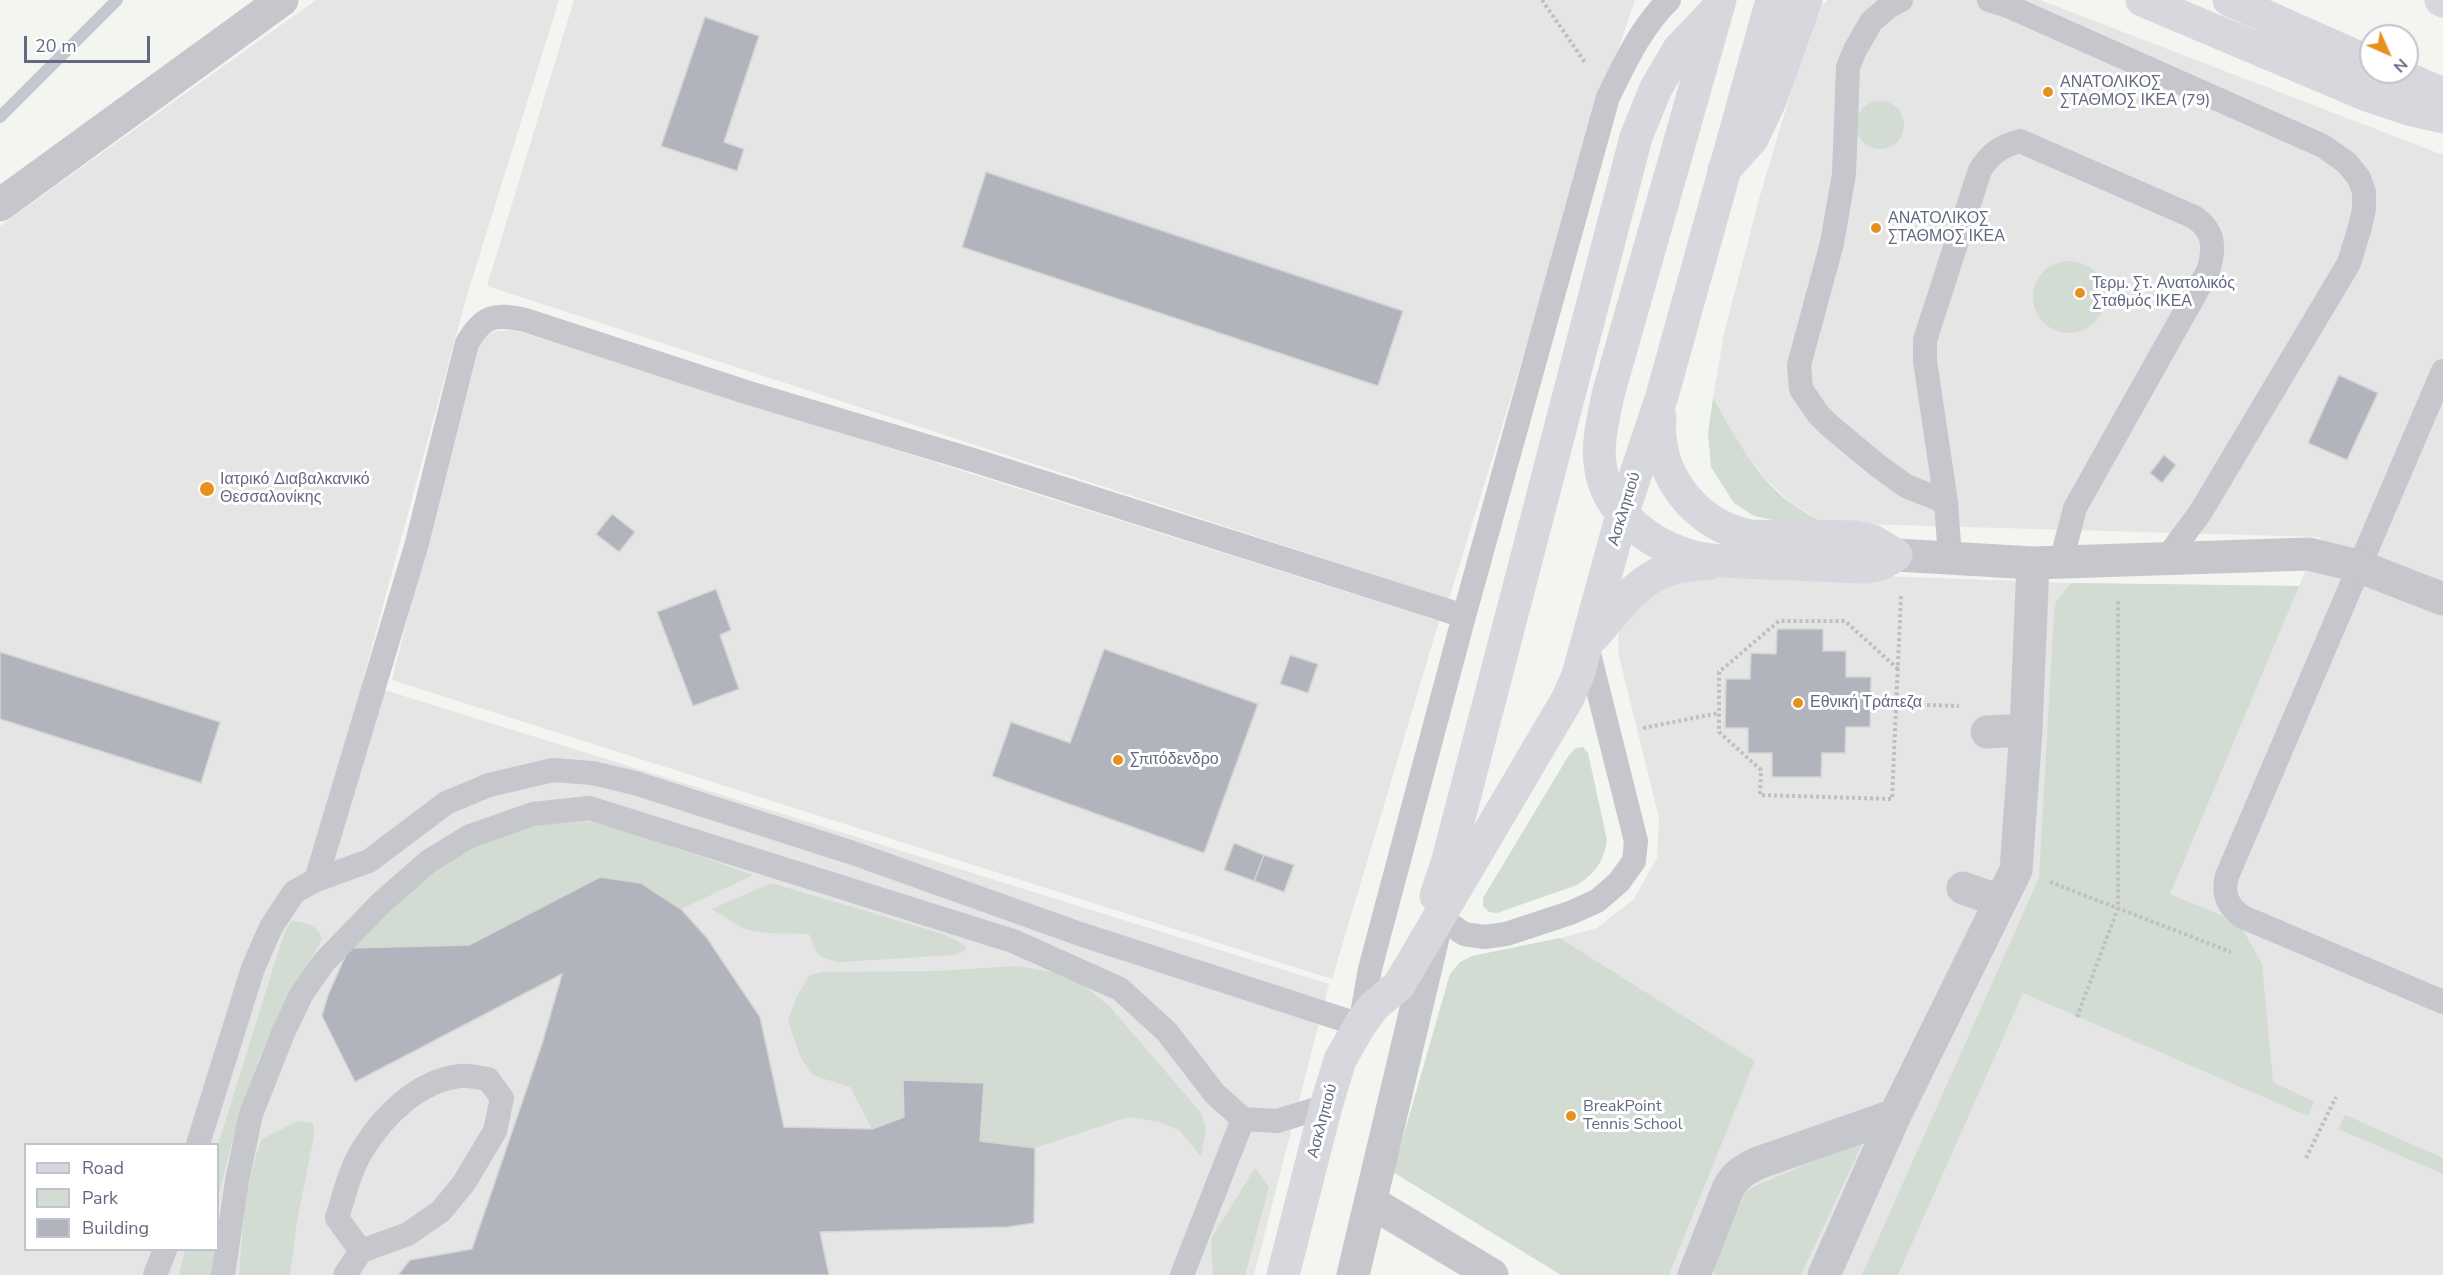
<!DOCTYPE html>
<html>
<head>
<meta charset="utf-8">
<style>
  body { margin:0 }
  #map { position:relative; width:2443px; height:1275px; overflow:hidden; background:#f3f5f0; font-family:"Nunito Sans",sans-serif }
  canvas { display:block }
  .legend { position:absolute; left:24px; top:1143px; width:195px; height:108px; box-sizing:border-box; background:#fff; border:2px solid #c1c3cd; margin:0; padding:8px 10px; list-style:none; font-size:18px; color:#636982 }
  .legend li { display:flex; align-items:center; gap:12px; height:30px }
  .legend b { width:30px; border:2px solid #c1c3cd }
  .north { position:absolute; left:2359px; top:24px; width:60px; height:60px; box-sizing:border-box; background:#fff; border:2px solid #c1c3cd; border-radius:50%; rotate:135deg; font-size:16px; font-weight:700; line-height:24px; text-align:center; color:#636982 }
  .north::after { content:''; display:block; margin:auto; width:21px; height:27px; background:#e6911e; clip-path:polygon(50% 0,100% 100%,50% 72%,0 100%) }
  .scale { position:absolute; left:24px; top:36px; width:126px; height:27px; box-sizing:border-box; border:3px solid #636982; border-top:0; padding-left:8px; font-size:18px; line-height:21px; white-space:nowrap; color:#636982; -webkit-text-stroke:4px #fff; paint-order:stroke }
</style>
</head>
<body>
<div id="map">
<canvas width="2443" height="1275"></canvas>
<ul class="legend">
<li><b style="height:8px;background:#d6d8de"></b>Road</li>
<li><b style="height:16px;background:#d2dcd2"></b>Park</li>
<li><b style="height:16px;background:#b1b4bc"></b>Building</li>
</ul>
<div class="north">N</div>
<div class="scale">20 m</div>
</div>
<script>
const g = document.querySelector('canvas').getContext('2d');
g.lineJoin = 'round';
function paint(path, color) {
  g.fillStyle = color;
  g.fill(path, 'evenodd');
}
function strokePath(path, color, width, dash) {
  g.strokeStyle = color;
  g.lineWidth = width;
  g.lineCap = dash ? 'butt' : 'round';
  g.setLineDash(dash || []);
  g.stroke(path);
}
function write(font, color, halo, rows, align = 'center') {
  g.font = font + ' "Nunito Sans",sans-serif';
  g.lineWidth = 6;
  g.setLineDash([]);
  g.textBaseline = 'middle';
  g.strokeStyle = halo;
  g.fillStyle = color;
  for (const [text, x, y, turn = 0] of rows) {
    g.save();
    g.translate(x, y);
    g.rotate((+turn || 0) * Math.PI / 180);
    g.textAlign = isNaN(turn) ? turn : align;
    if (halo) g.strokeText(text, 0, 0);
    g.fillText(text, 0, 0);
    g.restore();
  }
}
const built = new Path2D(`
  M316 0H559L467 295 362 683 1329 984 1254 1275H0V226ZM26 1144H218V1250H26Z
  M574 0H1635L1613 64 1449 599 487 286Z
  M1828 0H2040L2443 155V1275H1669L1755 1061 1560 938 1597 928 1634 899 1657 858 1659 818 1618 652 1619 627 1661 586 1719 570 2071 583 2299 586 2321 537 1825 523 1791 503 1765 478 1741 448 1713 398 1724 334 1759 199 1801 59 1822 6Z
  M514 330 1439 621 1332 979 392 680 475 350 483 338 496 331Z`);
const green = new Path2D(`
  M1856 125a24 24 0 1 1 48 0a24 24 0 1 1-48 0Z
  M2033 297a36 36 0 1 1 72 0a36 36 0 1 1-72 0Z
  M1713 398C1735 436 1756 478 1792 504 1802 511 1814 517 1825 523H1787L1754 516 1734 503 1711 467 1708 434Z
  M2071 583 2299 586 2170 894 2239 923 2262 964 2273 1082 2314 1102 2308 1116 2023 993 1898 1275H1862L2039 878 2054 613 2056 602Z
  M1583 747 1588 753 1607 840C1604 861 1595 874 1577 885L1497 913 1489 912 1483 906V898L1569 755 1576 748Z
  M570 818 619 828 753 875 681 909 641 883 600 877 469 945 349 948 410 887 455 852 510 827Z
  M771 883 943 934 963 944 967 949 954 955 840 962C817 958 817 955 809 934L766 933 744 929 712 909Z
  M291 921C304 922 319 925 322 939L274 1025 259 1058 231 1146 219 1193 218 1210V1145L276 959 286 930Z
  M1560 938 1755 1061 1669 1275H1561L1393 1172 1450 974 1460 962 1472 956Z
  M1016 966 1054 972 1084 985 1110 1007 1201 1113 1206 1128 1201 1156 1179 1130 1160 1122 1128 1117 1035 1148 980 1141 984 1083 903 1080 904 1117 872 1129 850 1087 812 1075 801 1058 794 1039 788 1020 797 996 810 975 822 972 938 971Z
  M2345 1115 2443 1158V1174L2338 1129Z
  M298 1121 313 1123 314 1135 297 1222 290 1275H239C243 1230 245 1181 262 1139Z
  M1864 1140 1801 1275H1715L1713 1266 1746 1192 1753 1187Z
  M1255 1168 1269 1187 1245 1275H1213L1211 1239Z
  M185 1250H214L213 1275H179Z`);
const stream = new Path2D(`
  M0 117 117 0`);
const building = new Path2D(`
  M705 17 759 36 724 142 744 149 737 171 661 146Z
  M986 172 1403 311 1378 386 962 247Z
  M2339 375 2378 393 2347 460 2308 443Z
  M2164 455 2176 465 2162 483 2150 473Z
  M612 514 635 532 619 552 596 534Z
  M716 589 731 630 720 635 739 689 693 706 657 612Z
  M1777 629H1823V651H1846V677H1871L1870 727H1846L1845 753H1822L1821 777H1772V753H1748V728H1725L1726 679H1750L1751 653 1776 654Z
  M1104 649 1258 704 1204 853 992 776 1011 722 1070 743Z
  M0 652 220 722 201 783 0 719Z
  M1290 655 1318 664 1308 693 1280 684Z
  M1234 843 1264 855 1254 881 1224 870Z
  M1264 855 1294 865 1284 892 1254 881Z
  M600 877 641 883 681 909 707 938 760 1017 784 1127 872 1129 904 1117 903 1080 984 1083 980 1141 1035 1148 1034 1223 1008 1227 820 1232 829 1275H398L410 1260 472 1249 542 1044 562 974 355 1082 322 1016 328 995 349 948 469 945Z`);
const path = new Path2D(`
  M1542 0 1586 64
  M1898 669 1845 621H1779L1719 672V732L1761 770 1760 795 1892 799 1901 596
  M1897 704 1959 706
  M1643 728 1719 713
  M2050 882 2231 952
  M2077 1017 2118 908V599
  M2306 1158 2336 1097`);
const lane = new Path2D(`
  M1901 0 1888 7 1871 22 1855 50 1848 67 1844 174 1832 243 1799 365 1801 389 1818 414 1830 426 1877 465 1906 486 1946 502
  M1989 0 2008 6 2323 146 2347 163 2359 178 2364 192V209L2360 227 2349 263 2200 513 2165 560
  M2443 371 2227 876C2222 894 2227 906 2243 917L2443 1002
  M1950 558 1946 502 1925 361V340L1980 170C1991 153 2001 146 2020 141L2194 217C2215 231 2215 249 2208 271L2075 508 2061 562
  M316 880 417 543 467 343C483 316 494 313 525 320L749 393 976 461 1464 616
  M1438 916 1464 934 1485 937 1506 934 1570 913 1597 901 1619 882 1634 861 1636 841 1587 646
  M198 1144 253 968 271 927 294 892 316 880 369 861 446 803 489 785 553 770 592 773 635 783 853 853 1080 934 1360 1025 1370 969 1464 616 1608 97C1625 63 1641 27 1669 0
  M155 1275 165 1250
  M223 1275 237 1181 251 1114 283 1033 301 995 324 962 381 903 429 861 470 836 533 814 589 808 1013 941 1120 989 1167 1032 1215 1094 1243 1119 1277 1121 1326 1106
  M345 1275 361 1251 408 1234 441 1211 464 1183 495 1131 502 1098 488 1079C479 1078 469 1075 460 1076 418 1081 384 1115 363 1149 350 1169 344 1196 337 1218L361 1251
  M1182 1275 1243 1119`);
const street = new Path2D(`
  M0 205 282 0
  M1896 555 2033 563 2309 554 2358 566 2443 599
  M1987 732 2026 730
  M1963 888 2000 901
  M1371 1202 1492 1275
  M1353 1275 1435 929
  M1694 1275 1728 1189C1735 1175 1745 1169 1758 1163L1895 1115
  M1824 1275 1895 1115 2016 870 2026 730 2033 563`);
const secondary = new Path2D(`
  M1660 417C1655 474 1695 525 1750 536L1856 537 1873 541 1896 555 1881 564 1866 567C1833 566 1800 564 1766 563 1744 562 1721 562 1698 558 1652 547 1605 513 1600 463 1597 441 1604 416 1608 395L1720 0
  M1594 636C1614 612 1636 581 1667 570 1680 565 1696 565 1710 563
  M1436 896 1448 860 1636 137 1656 88 1679 49 1715 11
  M1283 1275 1326 1106 1340 1060 1360 1025 1373 1007 1399 985 1568 698 1578 675 1622 515 1662 396 1772 0`);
const primary = new Path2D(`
  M2142 0 2367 95 2412 110 2443 117
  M2229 0 2371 63
  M2441 0 2443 1
  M2392 72 2443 94
  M1724 170 1752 139 1770 101 1806 0`);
const markers = [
  [2048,92,6,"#e6911e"],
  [1876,228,6,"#e6911e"],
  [2080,293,6,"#e6911e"],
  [207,489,8,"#e6911e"],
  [1798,703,6,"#e6911e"],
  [1118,760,6,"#e6911e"],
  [1571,1116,6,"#e6911e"]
];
const poiNames = [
  ["ΑΝΑΤΟΛΙΚΟΣ",2060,83],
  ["ΣΤΑΘΜΟΣ ΙΚΕΑ (79)",2060,101],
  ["ΑΝΑΤΟΛΙΚΟΣ",1888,219],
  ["ΣΤΑΘΜΟΣ ΙΚΕΑ",1888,237],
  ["Τερμ. Στ. Ανατολικός",2092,284],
  ["Σταθμός ΙΚΕΑ",2092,302],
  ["Ιατρικό Διαβαλκανικό",220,480],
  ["Θεσσαλονίκης",220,498],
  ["Εθνική Τράπεζα",1810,703],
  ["Σπιτόδενδρο",1130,760],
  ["BreakPoint",1583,1107],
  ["Tennis School",1583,1125]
];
const streetNames = [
  ["Ασκληπιού",1625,509,-73],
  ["Ασκληπιού",1323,1121,-75]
];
paint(built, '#e4e5e4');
paint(green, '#d2dcd2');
strokePath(stream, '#c4c8d0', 12);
paint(building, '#b1b4bc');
strokePath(building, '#d5d6d3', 1.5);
strokePath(path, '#bfbfc2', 4, [3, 3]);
strokePath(lane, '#c6c7cc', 24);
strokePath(street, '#c6c7cc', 33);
strokePath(secondary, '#d6d8de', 33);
strokePath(primary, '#d6d8de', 33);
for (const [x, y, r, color] of markers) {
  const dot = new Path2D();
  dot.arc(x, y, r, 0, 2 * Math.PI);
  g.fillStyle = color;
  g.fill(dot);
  strokePath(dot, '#fff', 2);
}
write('16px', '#636982', '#fff', poiNames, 'left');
write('16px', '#636982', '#fff', streetNames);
</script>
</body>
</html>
